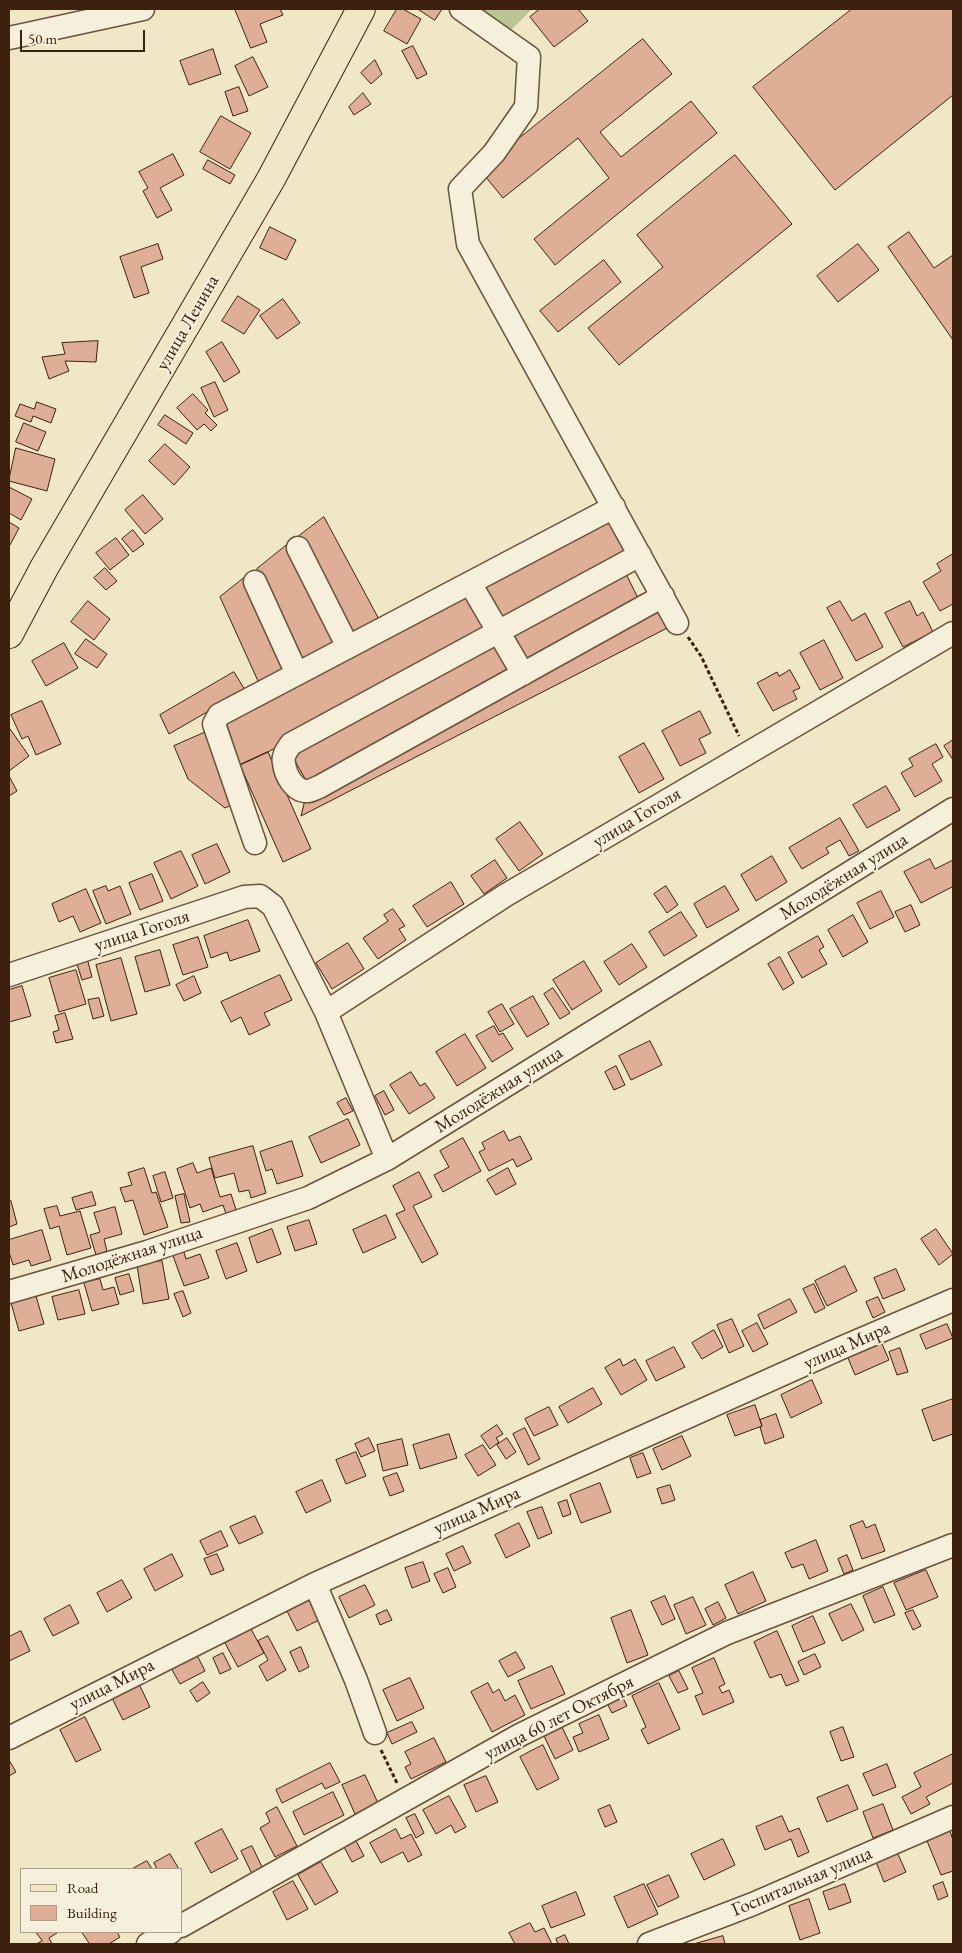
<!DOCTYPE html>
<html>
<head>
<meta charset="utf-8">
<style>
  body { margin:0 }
  #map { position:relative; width:962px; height:1953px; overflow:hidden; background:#f0e7c7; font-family:"EB Garamond",serif }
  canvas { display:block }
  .frame { position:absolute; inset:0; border:10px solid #3d210e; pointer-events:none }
  .legend { position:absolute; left:20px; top:1868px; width:162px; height:65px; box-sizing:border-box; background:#f5efdb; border:1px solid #ab9d89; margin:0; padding:6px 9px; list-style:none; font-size:15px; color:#3d210e }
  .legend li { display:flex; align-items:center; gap:10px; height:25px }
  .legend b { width:25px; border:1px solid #ab9d89 }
  .scale { position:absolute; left:20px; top:30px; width:125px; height:22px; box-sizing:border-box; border:2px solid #3d210e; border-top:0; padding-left:6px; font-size:15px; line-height:18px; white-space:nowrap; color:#3d210e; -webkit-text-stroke:4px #f5efdb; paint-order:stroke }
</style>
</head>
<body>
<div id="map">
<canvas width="962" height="1953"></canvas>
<div class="frame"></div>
<ul class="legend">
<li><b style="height:6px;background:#f0e7c7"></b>Road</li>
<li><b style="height:14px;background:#dfae97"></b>Building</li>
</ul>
<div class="scale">50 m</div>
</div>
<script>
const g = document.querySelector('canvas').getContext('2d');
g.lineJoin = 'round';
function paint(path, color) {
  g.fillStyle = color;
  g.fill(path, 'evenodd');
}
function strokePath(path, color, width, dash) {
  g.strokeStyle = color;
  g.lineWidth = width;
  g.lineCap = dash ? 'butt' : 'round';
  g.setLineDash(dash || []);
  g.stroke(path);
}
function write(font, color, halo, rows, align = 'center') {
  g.font = font + ' "EB Garamond",serif';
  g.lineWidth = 4;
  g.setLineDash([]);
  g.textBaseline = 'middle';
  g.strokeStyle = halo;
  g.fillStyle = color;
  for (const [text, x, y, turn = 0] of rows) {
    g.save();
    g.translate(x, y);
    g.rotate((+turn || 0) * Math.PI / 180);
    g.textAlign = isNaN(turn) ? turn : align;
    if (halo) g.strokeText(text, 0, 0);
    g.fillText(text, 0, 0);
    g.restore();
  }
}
const green = new Path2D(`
  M481 9H532L507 34Z`);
const building = new Path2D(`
  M235 9H280L283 15 260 24 267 42 251 48Z
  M397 9H403L421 19 407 44 384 31Z
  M418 9H442L435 20Z
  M540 9H578L588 21 554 47 530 17Z
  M852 9H953V95L835 190 753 87Z
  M643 39 672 74 600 132 621 157 691 101 717 133 555 265 534 239 609 178 578 138 503 198 480 170Z
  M413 46 427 74 417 79 402 51Z
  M213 49 221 74 189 85 180 61Z
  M253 57 268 87 249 96 235 66Z
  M375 60 382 74 371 84 361 73Z
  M239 87 248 111 233 116 225 92Z
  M363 93 371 104 354 115 349 107Z
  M221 116 251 133 230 169 200 152Z
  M173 154 184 175 160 188 172 210 157 218 143 191 148 188 139 172Z
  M735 155 792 224 619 365 588 328 663 267 637 235Z
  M208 160 235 175 230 184 203 169Z
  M270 227 296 240 286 260 260 248Z
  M909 232 934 268 953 255V340L888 247Z
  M158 244 163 259 141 267 149 293 134 298 120 257Z
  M858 244 879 270 838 302 817 276Z
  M604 260 621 282 558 332 540 311Z
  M238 296 260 310 244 334 222 321Z
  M283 299 300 323 277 339 260 316Z
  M98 341 96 362 65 361 69 371 49 379 42 357 65 354 62 343Z
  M222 342 240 372 224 382 206 352Z
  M215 382 228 410 214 417 201 388Z
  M193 394 208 410 205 413 217 425 211 431 204 424 197 430 177 408Z
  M37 402 56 409 51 423 33 416 31 422 15 416 20 404 34 409Z
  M165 415 193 433 186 444 158 425Z
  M24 423 46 432 38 451 16 442Z
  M165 444 190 467 174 485 149 461Z
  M16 448 55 459 47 491 9 481Z
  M9 487 32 499 21 520 9 513Z
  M143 495 163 519 145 534 125 510Z
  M614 515 632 549 495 621 477 586Z
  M324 517 381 623 354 638 299 536Z
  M9 522 19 528 10 545 9 544Z
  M133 530 144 544 133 552 122 539Z
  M116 538 129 555 110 570 96 553Z
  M288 544 338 645 303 662 257 569Z
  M953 554V604L940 611 923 582 941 571 937 564Z
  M105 568 117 581 106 590 94 578Z
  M624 570 640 602 522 663 506 631Z
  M244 578 285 669 258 681 220 597Z
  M471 589 492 627 268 752 240 765 226 722Z
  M88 601 110 619 94 640 71 622Z
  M840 601 852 621 865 613 883 647 856 661 827 608Z
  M910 601 917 616 923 612 933 632 903 647 885 613Z
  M661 603 673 625 301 816 305 800Z
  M495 637 513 668 308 784 290 752Z
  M86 639 107 654 97 668 75 654Z
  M824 640 843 678 820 690 800 653Z
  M64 643 78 668 46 686 32 661Z
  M790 670 800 688 793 691 797 699 773 711 757 683 777 672 779 676Z
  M234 672 245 690 169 734 160 715Z
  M42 701 61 744 36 755 28 736 22 739 11 715Z
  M700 711 711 733 699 739 706 753 680 766 662 731Z
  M10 729 29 756 9 771V730Z
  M206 732 238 802 225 808 188 779 174 746Z
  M953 740V760L944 746Z
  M644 743 664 779 639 793 619 757Z
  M936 744 943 757 932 764 942 781 915 797 901 773 913 766 909 759Z
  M268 752 311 849 283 862 240 765Z
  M9 776 17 791 9 796Z
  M886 786 900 810 867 828 853 805Z
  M840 818 859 851 849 856 840 840 826 848 829 853 802 869 789 848Z
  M520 822 543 854 519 871 496 839Z
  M217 844 230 872 205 884 192 855Z
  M181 851 198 886 171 899 154 863Z
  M772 856 787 882 756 901 741 875Z
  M930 859 935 869 953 860V890L952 887 921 903 904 872Z
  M495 860 507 878 484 894 471 876Z
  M152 874 163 901 140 910 129 883Z
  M451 882 464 904 427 927 413 906Z
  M106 886 108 891 120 886 131 914 106 924 93 891Z
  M666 886 678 905 667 913 654 894Z
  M725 886 739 910 707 928 694 904Z
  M86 889 101 923 80 932 73 916 59 922 52 904Z
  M881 891 894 917 870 929 857 903Z
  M911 905 920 925 905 932 895 912Z
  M393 909 405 926 399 929 406 940 378 959 363 938 388 921 384 915Z
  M681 912 697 936 664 956 649 932Z
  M853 915 868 942 843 957 828 930Z
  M248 920 260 951 230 961 227 952 211 958 204 936Z
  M818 936 824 947 819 950 827 964 802 978 788 953Z
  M198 937 208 967 183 975 173 945Z
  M348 943 364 969 332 989 316 963Z
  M632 944 647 967 619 985 604 962Z
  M160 950 170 985 145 992 135 957Z
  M780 957 794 983 783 990 768 964Z
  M87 958 92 977 82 980 76 961Z
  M121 958 137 1014 111 1021 96 965Z
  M584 961 602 991 572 1010 553 980Z
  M76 970 86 1004 59 1012 49 978Z
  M280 975 292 1000 264 1013 270 1025 249 1035 241 1017 231 1022 221 1002Z
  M194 976 201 993 184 1001 176 985Z
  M22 986 31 1016 9 1022V990Z
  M553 988 570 1013 560 1019 544 994Z
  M533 996 549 1024 527 1037 510 1009Z
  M99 998 104 1016 93 1019 88 1000Z
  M502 1004 514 1024 500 1032 488 1012Z
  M65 1013 73 1039 56 1043 53 1032 59 1030 55 1016Z
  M494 1026 499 1035 503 1033 513 1049 492 1062 476 1036Z
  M465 1034 486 1068 457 1086 436 1052Z
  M650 1041 662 1065 631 1080 619 1056Z
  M616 1066 625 1085 614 1090 605 1072Z
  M411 1072 420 1086 425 1083 435 1098 409 1114 390 1085Z
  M384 1091 394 1110 385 1115 375 1096Z
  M346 1098 353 1111 344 1115 337 1103Z
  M348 1119 360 1145 321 1163 309 1137Z
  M504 1131 509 1141 520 1136 532 1159 517 1167 513 1159 489 1171 479 1152 485 1149 482 1143Z
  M463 1138 481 1171 443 1192 434 1175 449 1167 440 1151Z
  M292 1141 303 1176 277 1184 272 1169 266 1171 260 1152Z
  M253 1146 266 1193 251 1198 249 1190 239 1192 234 1173 215 1178 209 1158Z
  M193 1163 197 1173 211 1168 220 1197 231 1194 237 1213 227 1217 223 1205 203 1212 200 1204 190 1208 177 1169Z
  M144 1168 152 1193 156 1192 168 1227 144 1235 133 1200 125 1202 120 1188 132 1185 128 1173Z
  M508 1168 516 1184 496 1195 487 1180Z
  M165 1172 173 1198 161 1202 153 1176Z
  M419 1172 432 1197 413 1206 438 1254 422 1263 396 1214 405 1210 393 1186Z
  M92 1192 96 1205 76 1210 72 1198Z
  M184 1194 190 1222 181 1223 175 1196Z
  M11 1201 17 1224 9 1227V1202Z
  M57 1206 60 1216 80 1211 91 1248 67 1255 59 1226 50 1229 44 1209Z
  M115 1207 122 1234 104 1239 107 1251 96 1255 90 1235 100 1232 94 1213Z
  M386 1215 396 1238 363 1253 353 1230Z
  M309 1220 317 1244 295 1251 287 1227Z
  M272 1229 281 1254 257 1263 249 1238Z
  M936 1229 953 1254 939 1265 921 1239Z
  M42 1230 51 1260 31 1266 29 1260 13 1265 9 1252V1240Z
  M237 1243 247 1271 226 1279 216 1251Z
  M183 1249 186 1259 200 1254 209 1278 184 1286 172 1253Z
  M162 1261 169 1299 143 1304 137 1265Z
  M845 1266 857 1291 827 1306 815 1281Z
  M896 1269 905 1290 883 1299 874 1278Z
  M129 1274 134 1291 120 1295 115 1278Z
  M100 1279 103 1290 114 1287 119 1304 92 1311 84 1283Z
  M814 1284 825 1308 815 1313 803 1289Z
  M79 1290 85 1314 58 1320 52 1297Z
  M183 1291 191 1313 183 1317 174 1294Z
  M36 1296 44 1324 19 1331 11 1303Z
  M878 1297 885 1312 873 1318 866 1302Z
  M790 1299 797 1312 764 1329 758 1315Z
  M732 1319 744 1346 729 1353 717 1325Z
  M757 1323 768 1344 753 1352 742 1331Z
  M947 1324 953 1338 926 1349 920 1335Z
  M714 1330 723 1347 702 1359 692 1343Z
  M882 1344 889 1360 855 1375 848 1358Z
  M674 1347 685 1367 656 1381 646 1361Z
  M900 1348 908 1372 897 1375 889 1352Z
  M620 1359 623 1366 635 1359 647 1380 621 1395 605 1368Z
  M812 1380 822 1403 791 1418 781 1395Z
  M593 1388 602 1404 568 1423 559 1407Z
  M953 1399V1434L933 1441 922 1410Z
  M755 1405 762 1426 735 1436 727 1415Z
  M549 1407 558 1425 534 1436 525 1419Z
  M776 1414 784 1437 765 1444 760 1427 762 1426 760 1420Z
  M497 1425 503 1434 496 1438 499 1442 490 1449 481 1436Z
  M525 1428 540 1459 528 1465 513 1434Z
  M449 1434 457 1458 420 1469 413 1445Z
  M682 1436 691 1456 662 1470 653 1449Z
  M369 1438 375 1451 361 1457 355 1444Z
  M507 1438 516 1452 506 1459 497 1445Z
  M402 1439 408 1465 383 1471 377 1445Z
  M483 1445 496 1465 478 1476 465 1455Z
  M356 1452 366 1476 346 1484 336 1460Z
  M643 1453 651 1473 637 1478 630 1458Z
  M397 1473 404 1491 390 1496 383 1478Z
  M322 1480 331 1501 306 1513 296 1492Z
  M600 1483 611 1512 581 1523 570 1495Z
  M670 1485 675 1500 662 1504 657 1489Z
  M567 1500 571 1514 563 1517 558 1503Z
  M542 1507 552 1533 538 1539 527 1512Z
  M255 1516 263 1533 239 1544 230 1527Z
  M863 1521 866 1528 875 1524 885 1551 862 1559 850 1526Z
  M519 1523 530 1546 506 1558 495 1535Z
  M221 1531 228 1546 207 1555 200 1541Z
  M816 1540 828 1571 809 1579 803 1564 792 1568 785 1553Z
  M463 1546 471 1563 454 1571 446 1554Z
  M172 1554 183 1576 155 1591 144 1569Z
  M217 1554 224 1570 211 1575 204 1559Z
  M847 1555 853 1570 844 1574 838 1559Z
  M423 1562 430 1581 412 1588 405 1568Z
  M448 1568 456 1587 443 1593 434 1574Z
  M926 1570 938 1597 906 1610 894 1583Z
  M753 1572 766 1601 738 1614 725 1585Z
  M122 1580 132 1598 107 1612 97 1593Z
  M365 1585 375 1605 349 1618 339 1597Z
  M883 1587 895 1615 874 1623 863 1596Z
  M314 1596 325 1617 297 1631 286 1609Z
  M665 1596 675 1619 662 1625 651 1602Z
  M693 1597 706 1625 686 1634 674 1605Z
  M718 1602 726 1618 713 1625 705 1609Z
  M851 1604 864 1630 842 1641 829 1614Z
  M70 1605 79 1623 53 1636 44 1619Z
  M387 1610 392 1620 380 1625 376 1615Z
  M631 1610 648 1655 627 1663 611 1618Z
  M913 1610 921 1626 913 1630 905 1613Z
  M813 1616 825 1643 803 1652 792 1626Z
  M251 1629 264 1653 238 1667 225 1643Z
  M21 1631 30 1651 9 1661V1637Z
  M777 1631 799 1681 786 1686 781 1674 770 1678 754 1642Z
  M268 1636 286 1670 267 1681 259 1666 268 1660 258 1641Z
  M301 1647 309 1667 299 1672 290 1652Z
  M516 1652 525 1668 508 1677 499 1661Z
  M223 1653 231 1669 220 1674 213 1658Z
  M815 1654 821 1667 804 1675 798 1662Z
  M197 1655 205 1671 180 1684 171 1668Z
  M714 1658 725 1684 719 1687 722 1693 729 1690 734 1702 703 1715 695 1696 703 1693 692 1668Z
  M552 1666 565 1694 531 1709 518 1681Z
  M679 1671 688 1689 678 1693 669 1676Z
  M410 1678 424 1708 397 1721 383 1690Z
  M203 1682 210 1693 197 1702 190 1691Z
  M488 1683 493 1693 499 1689 505 1701 515 1695 525 1715 492 1732 471 1692Z
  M659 1683 680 1729 648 1744 641 1730 646 1727 632 1696Z
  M139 1684 150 1707 123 1720 112 1698Z
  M623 1698 627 1706 612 1713 608 1705Z
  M599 1715 609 1739 579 1752 573 1737 583 1733 579 1724Z
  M85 1717 101 1750 76 1762 60 1730Z
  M412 1722 417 1732 392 1744 387 1733Z
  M562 1727 573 1750 555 1759 544 1736Z
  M843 1727 854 1757 841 1761 830 1732Z
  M434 1738 446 1762 411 1779 405 1767 411 1764 405 1752Z
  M543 1745 559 1779 537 1790 520 1757Z
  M953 1754V1783L926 1797 930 1804 911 1814 902 1797 921 1787 914 1773Z
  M9 1760 16 1772 9 1776Z
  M330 1763 340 1782 325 1789 322 1783 282 1803 276 1790Z
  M887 1764 896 1787 873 1796 863 1774Z
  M365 1775 378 1803 355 1814 342 1785Z
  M486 1776 498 1802 476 1812 464 1785Z
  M848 1785 858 1809 827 1822 817 1798Z
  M333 1792 344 1815 304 1835 293 1812Z
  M449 1796 466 1827 455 1833 451 1825 436 1834 423 1810Z
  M883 1804 893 1830 873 1838 863 1812Z
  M610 1805 617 1822 605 1827 598 1810Z
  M277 1807 297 1846 275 1857 260 1828 270 1822 266 1813Z
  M415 1814 424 1833 416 1838 406 1818Z
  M782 1816 789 1832 799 1828 809 1852 798 1857 791 1839 765 1850 756 1827Z
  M222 1829 238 1859 211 1873 195 1843Z
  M396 1829 401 1839 411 1834 422 1855 408 1862 403 1852 381 1863 370 1843Z
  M950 1831 953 1840V1871L941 1875 927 1841Z
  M355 1839 364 1856 352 1862 343 1845Z
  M723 1839 735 1865 704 1880 691 1854Z
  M252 1846 263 1869 252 1874 241 1851Z
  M897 1852 906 1872 884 1882 876 1862Z
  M170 1854 179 1869H157L154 1863Z
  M147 1861 152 1869H132Z
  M321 1862 338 1892 315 1905 298 1875Z
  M669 1875 679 1897 658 1907 647 1885Z
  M293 1881 308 1909 287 1920 273 1892Z
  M943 1882 948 1896 938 1900 933 1886Z
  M644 1884 658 1914 628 1928 614 1897Z
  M845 1884 851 1902 829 1910 823 1892Z
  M576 1892 585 1915 551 1928 542 1906Z
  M809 1899 820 1933 800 1940 789 1906Z
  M530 1923 535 1932 544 1928 552 1944H515L509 1933Z
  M36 1932H56L57 1933 49 1938 52 1944H36L42 1941Z
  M82 1932H117L120 1937 109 1944H90Z
  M565 1935 569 1944H558L556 1939Z
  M723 1936 725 1944H694Z`);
const path = new Path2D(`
  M688 637 701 656 739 736
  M381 1750 397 1783`);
const minor = new Path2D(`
  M461 9 529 57 526 107 494 153 460 189 468 244 677 623
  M9 38 143 9
  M298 548 348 647
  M640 555 291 744C287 750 282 756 284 763 285 774 294 792 308 791 311 791 316 788 319 787L663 596
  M255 582 297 674
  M470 583 523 674
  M255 843 214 724 219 715 614 507
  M9 975 244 897 260 896 273 906 326 1012 387 1159
  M326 1012 506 895 953 633
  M9 1292 147 1252 308 1198 387 1159 953 809
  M315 1584 356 1680 375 1733
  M9 1738 315 1584 841 1348 953 1300
  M181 1926 520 1735 727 1633 953 1545
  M148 1944 171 1932
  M649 1944 753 1904 953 1817`);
const major = new Path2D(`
  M9 634 44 568 271 179 361 9`);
const streetNames = [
  ["улица Ленина",188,323,-60],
  ["улица Гоголя",637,818,-31],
  ["Молодёжная улица",844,877,-32],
  ["улица Гоголя",142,931,-18],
  ["Молодёжная улица",499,1090,-32],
  ["Молодёжная улица",132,1255,-18],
  ["улица Мира",847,1346,-24],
  ["улица Мира",477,1511,-24],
  ["улица Мира",112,1685,-27],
  ["улица 60 лет Октября",559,1718,-27],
  ["Госпитальная улица",802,1882,-23]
];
paint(green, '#bac595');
paint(building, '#dfae97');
strokePath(building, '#3d210e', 1);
strokePath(minor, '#6a523c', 25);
strokePath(major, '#3d210e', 30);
strokePath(path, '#3d210e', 3, [4, 2.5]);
strokePath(minor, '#f5efdb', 22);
strokePath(major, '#f0e7c7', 28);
write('19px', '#3d210e', '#f5efdb', streetNames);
</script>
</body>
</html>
